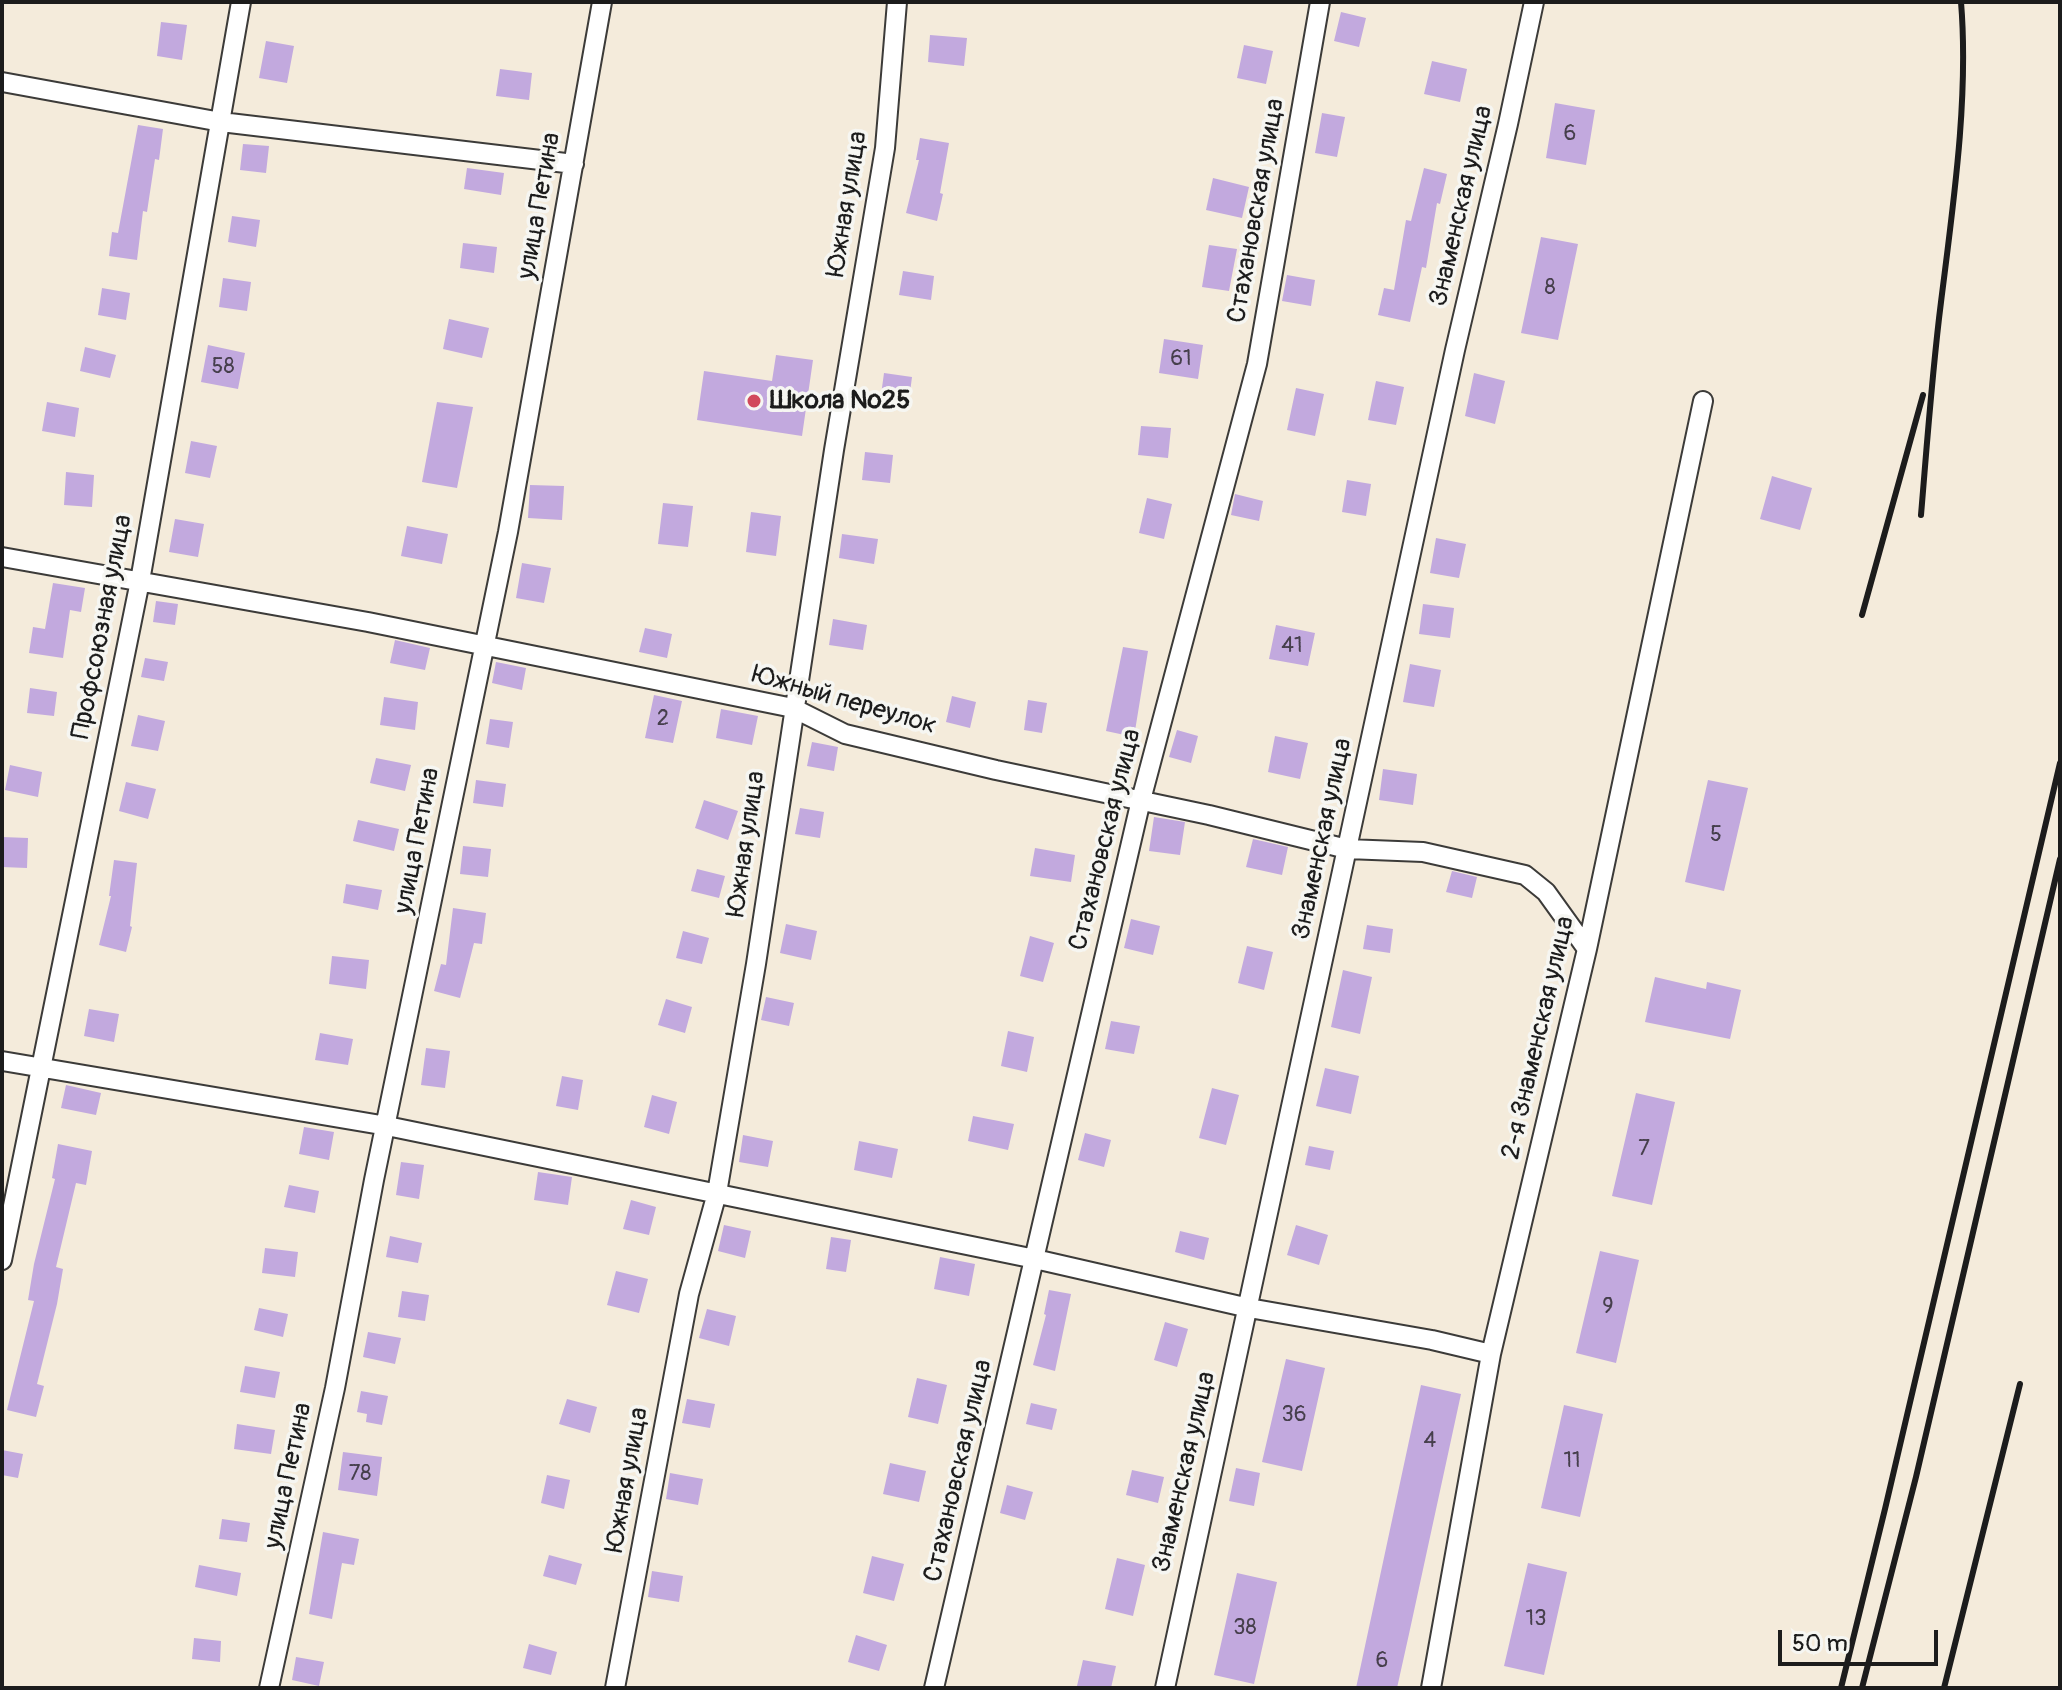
<!DOCTYPE html>
<html>
<head>
<meta charset="utf-8">
<style>
  body { margin:0 }
  #map { position:relative; width:2062px; height:1690px; overflow:hidden; background:#f4ebdb; font-family:Pangolin,sans-serif }
  canvas { display:block }
  .frame { position:absolute; inset:0; border:4px solid #1c1c1c; pointer-events:none }
  .scale { position:absolute; left:1778px; top:1630px; width:160px; height:36px; box-sizing:border-box; border:4px solid #1c1c1c; border-top:0; padding-left:10px; font-size:24px; line-height:28px; white-space:nowrap; color:#1c1c1c; -webkit-text-stroke:6px #f6f6f2; paint-order:stroke }
</style>
</head>
<body>
<div id="map">
<canvas width="2062" height="1690"></canvas>
<div class="frame"></div>
<div class="scale">50 m</div>
</div>
<script>
const g = document.querySelector('canvas').getContext('2d');
g.lineJoin = 'round';
function paint(path, color) {
  g.fillStyle = color;
  g.fill(path, 'evenodd');
}
function strokePath(path, color, width, dash) {
  g.strokeStyle = color;
  g.lineWidth = width;
  g.lineCap = dash ? 'butt' : 'round';
  g.setLineDash(dash || []);
  g.stroke(path);
}
function write(font, color, halo, rows, align = 'center') {
  g.font = font + ' Pangolin,sans-serif';
  g.lineWidth = 7;
  g.setLineDash([]);
  g.textBaseline = 'middle';
  g.strokeStyle = halo;
  g.fillStyle = color;
  for (const [text, x, y, turn = 0] of rows) {
    g.save();
    g.translate(x, y);
    g.rotate((+turn || 0) * Math.PI / 180);
    g.textAlign = isNaN(turn) ? turn : align;
    if (halo) g.strokeText(text, 0, 0);
    g.fillText(text, 0, 0);
    g.restore();
  }
}
const building = new Path2D(`
  M1341 12 1366 18 1359 47 1334 41Z
  M161 22 187 25 182 60 157 56Z
  M930 35 967 38 964 66 928 62Z
  M266 41 294 46 287 83 259 78Z
  M1244 45 1273 51 1266 84 1237 78Z
  M1432 61 1467 69 1460 102 1424 94Z
  M500 69 532 73 529 100 496 96Z
  M1555 103 1595 110 1586 165 1546 158Z
  M1322 113 1345 117 1337 157 1315 153Z
  M138 125 163 129 159 160 155 159 147 212 143 211 137 260 109 256 112 232 118 233Z
  M920 138 949 143 940 193 943 194 937 221 906 213 919 160H916Z
  M243 144 269 146 266 173 240 170Z
  M467 168 504 173 501 195 464 189Z
  M1424 168 1447 174 1440 204 1437 203 1426 268 1422 267 1410 322 1378 315 1384 288 1394 290 1406 220 1411 221Z
  M1213 178 1249 187 1242 218 1206 210Z
  M232 216 260 220 256 247 228 242Z
  M1541 237 1578 244 1558 340 1521 333Z
  M463 243 497 247 494 273 460 268Z
  M1209 245 1237 249 1229 291 1202 287Z
  M903 271 934 276 931 300 899 295Z
  M1287 275 1315 280 1311 306 1282 301Z
  M223 278 251 282 247 311 219 307Z
  M102 288 130 293 126 320 98 315Z
  M449 319 489 328 482 358 443 349Z
  M1164 339 1203 345 1198 379 1159 373Z
  M208 345 245 353 238 389 201 382Z
  M85 347 116 355 110 378 80 371Z
  M776 355 813 360 802 436 697 420 704 371 772 381Z
  M884 373 912 377 909 400 881 395Z
  M1474 373 1505 381 1495 424 1465 416Z
  M1376 381 1404 387 1396 425 1368 420Z
  M1296 388 1324 394 1315 436 1287 430Z
  M47 402 79 408 75 437 42 431Z
  M437 402 473 407 457 488 422 482Z
  M1141 426 1171 428 1168 458 1138 455Z
  M191 441 217 446 210 478 185 473Z
  M865 452 893 455 890 483 862 480Z
  M66 472 94 475 92 507 64 505Z
  M1772 476 1812 488 1800 530 1760 519Z
  M1347 480 1371 484 1366 516 1342 512Z
  M530 485 564 486 562 520 528 518Z
  M1235 494 1263 501 1259 521 1231 515Z
  M1147 498 1172 504 1164 539 1139 533Z
  M663 503 693 506 688 547 658 544Z
  M751 512 781 516 776 556 746 552Z
  M175 519 204 524 198 557 169 552Z
  M407 526 448 534 442 564 401 556Z
  M842 534 878 539 874 564 839 558Z
  M1436 538 1466 544 1459 578 1430 573Z
  M522 563 551 568 544 603 516 598Z
  M53 583 85 588 81 612 70 610 63 658 29 653 33 627 45 629Z
  M156 601 178 604 175 625 153 622Z
  M1423 604 1454 608 1450 638 1419 634Z
  M833 619 867 625 863 650 829 645Z
  M1276 625 1315 633 1308 666 1269 659Z
  M645 628 672 634 667 658 639 652Z
  M395 640 430 648 425 670 390 663Z
  M1123 647 1148 651 1134 737 1106 731Z
  M145 658 168 662 164 681 141 677Z
  M496 662 526 668 522 690 492 683Z
  M1410 664 1441 670 1434 707 1403 702Z
  M30 688 57 692 54 716 27 713Z
  M654 695 682 701 673 743 645 738Z
  M952 696 976 702 970 728 946 722Z
  M384 697 418 702 415 730 380 725Z
  M1028 700 1047 703 1042 733 1024 730Z
  M721 709 758 716 752 745 716 738Z
  M138 715 165 721 158 751 131 746Z
  M490 719 513 722 509 748 486 744Z
  M1177 730 1198 736 1191 763 1169 757Z
  M1275 736 1308 743 1300 779 1268 772Z
  M812 742 838 747 834 771 807 766Z
  M376 758 411 765 405 791 370 783Z
  M10 765 42 772 38 797 5 790Z
  M1383 769 1417 774 1413 805 1379 800Z
  M476 780 506 784 503 807 473 803Z
  M1708 780 1748 788 1724 891 1685 882Z
  M126 782 156 789 148 819 119 811Z
  M704 800 738 811 728 840 695 828Z
  M800 808 824 812 820 838 795 834Z
  M1154 817 1185 822 1180 855 1149 851Z
  M358 820 399 829 394 851 353 841Z
  M2 837 28 838 27 868 2 867Z
  M1253 839 1288 847 1282 875 1246 867Z
  M463 846 491 849 488 877 460 874Z
  M1035 848 1075 855 1071 882 1030 876Z
  M114 860 137 863 130 926 132 927 126 952 99 945 111 896H109Z
  M697 869 725 876 719 898 691 891Z
  M1452 871 1477 877 1472 898 1446 892Z
  M346 884 382 890 378 910 343 903Z
  M453 908 486 913 482 944 474 943 460 998 434 991 441 964 446 965Z
  M1131 919 1160 926 1153 955 1124 948Z
  M786 924 817 931 811 960 780 953Z
  M1367 925 1393 929 1390 953 1363 949Z
  M683 931 709 938 702 964 676 958Z
  M1030 936 1054 943 1043 982 1020 976Z
  M1247 946 1273 952 1264 990 1238 983Z
  M332 956 369 960 366 989 329 984Z
  M1343 970 1372 977 1360 1034 1331 1027Z
  M1655 977 1706 989 1707 982 1741 990 1730 1039 1645 1022Z
  M766 997 794 1003 789 1026 761 1020Z
  M666 999 692 1007 685 1033 658 1025Z
  M89 1009 119 1014 114 1042 84 1036Z
  M1111 1021 1140 1026 1134 1054 1105 1049Z
  M1008 1031 1034 1037 1027 1072 1001 1066Z
  M320 1033 353 1039 348 1065 315 1060Z
  M426 1048 450 1051 445 1088 421 1085Z
  M1325 1068 1359 1076 1351 1114 1316 1106Z
  M562 1076 583 1080 578 1110 556 1106Z
  M66 1085 101 1093 96 1115 61 1108Z
  M1212 1088 1239 1095 1226 1145 1199 1138Z
  M1636 1093 1675 1102 1652 1205 1612 1196Z
  M652 1095 677 1102 669 1134 644 1127Z
  M973 1116 1014 1124 1008 1150 968 1141Z
  M304 1127 334 1132 329 1160 299 1154Z
  M1085 1133 1111 1140 1104 1167 1078 1160Z
  M743 1135 773 1141 768 1167 739 1162Z
  M859 1141 898 1149 892 1178 854 1170Z
  M58 1144 92 1151 86 1185 76 1183 56 1267 63 1269 57 1304 37 1384 44 1386 36 1417 7 1410 34 1301 28 1300 34 1264 55 1179 52 1178Z
  M1309 1146 1334 1151 1330 1170 1305 1165Z
  M401 1162 424 1165 419 1199 396 1195Z
  M538 1172 572 1177 568 1205 534 1200Z
  M289 1185 319 1191 315 1213 284 1207Z
  M631 1200 656 1207 649 1235 623 1229Z
  M724 1225 751 1231 745 1258 718 1251Z
  M1296 1225 1328 1235 1319 1265 1287 1255Z
  M1180 1231 1209 1238 1204 1260 1175 1252Z
  M390 1236 422 1243 418 1263 386 1257Z
  M831 1237 851 1240 846 1272 826 1269Z
  M265 1248 298 1252 295 1277 262 1273Z
  M1600 1251 1639 1260 1616 1363 1576 1353Z
  M940 1257 975 1264 969 1296 934 1289Z
  M616 1271 648 1279 639 1313 607 1305Z
  M1049 1290 1071 1294 1055 1371 1033 1365 1046 1315 1044 1314Z
  M402 1291 429 1295 425 1321 398 1317Z
  M259 1308 288 1314 283 1337 254 1330Z
  M707 1309 736 1316 729 1346 699 1338Z
  M1165 1322 1188 1329 1177 1367 1154 1360Z
  M368 1332 401 1338 395 1364 363 1357Z
  M1286 1359 1325 1368 1302 1471 1262 1462Z
  M245 1366 280 1372 275 1398 240 1392Z
  M917 1378 947 1385 938 1424 908 1417Z
  M1421 1385 1461 1394 1409 1634 1397 1688H1356Z
  M361 1391 388 1396 382 1425 366 1422 367 1414 357 1412Z
  M567 1399 597 1407 590 1433 559 1424Z
  M687 1399 715 1404 710 1428 682 1423Z
  M1031 1403 1057 1409 1052 1430 1026 1424Z
  M1564 1405 1603 1414 1580 1517 1541 1508Z
  M237 1424 275 1430 271 1454 234 1449Z
  M2 1450 23 1454 18 1478 2 1475Z
  M343 1452 382 1457 377 1496 338 1490Z
  M890 1463 926 1471 919 1502 883 1494Z
  M1236 1468 1260 1473 1254 1506 1229 1501Z
  M1132 1470 1164 1477 1158 1503 1126 1495Z
  M670 1473 703 1479 698 1505 666 1499Z
  M547 1475 570 1480 564 1509 541 1503Z
  M1007 1485 1033 1492 1025 1520 1000 1513Z
  M222 1519 250 1523 247 1542 219 1539Z
  M323 1532 359 1539 354 1565 342 1563 332 1619 309 1614Z
  M549 1555 582 1564 576 1585 543 1576Z
  M872 1556 904 1564 894 1601 863 1593Z
  M1117 1558 1145 1565 1133 1616 1105 1609Z
  M1528 1563 1567 1572 1544 1675 1504 1666Z
  M199 1565 241 1573 237 1596 195 1587Z
  M652 1571 683 1576 679 1602 648 1597Z
  M1237 1573 1277 1582 1254 1684 1214 1675Z
  M856 1635 887 1645 879 1671 848 1662Z
  M194 1638 221 1641 220 1662 192 1659Z
  M529 1644 557 1652 551 1675 523 1668Z
  M296 1657 324 1662 319 1686 292 1680Z
  M1083 1660 1116 1666 1111 1688 1077 1686Z`);
const street = new Path2D(`
  M2 82 221 122 574 164
  M2 557 368 622 793 708 845 734 996 770 1209 815 1347 849 1423 852 1525 875 1546 892 1587 949
  M2 1061 387 1126 1035 1259 1249 1308 1432 1340 1491 1354
  M2 1260 140 581 241 2
  M269 1688 335 1388 374 1180 508 532 602 2
  M615 1688 689 1294 717 1193 756 964 834 450 885 148 897 2
  M934 1688 1141 800 1257 364 1320 2
  M1165 1688 1455 350 1508 124 1534 2
  M1431 1688 1491 1354 1587 949 1703 401`);
const rail = new Path2D(`
  M1921 515C1927 444 1932 373 1941 302 1953 206 1969 98 1961 2
  M1862 615 1923 395
  M1841 1688 1885 1509 2060 763
  M1862 1688 1916 1477 2060 859
  M1944 1688 2020 1384`);
const markers = [
  [754,401,8,"#d1495b"]
];
const numberNames = [
  ["6",1570,134],
  ["8",1550,288],
  ["61",1181,359],
  ["58",223,367],
  ["41",1292,646],
  ["2",663,719],
  ["5",1716,835],
  ["7",1644,1149],
  ["9",1608,1307],
  ["36",1294,1415],
  ["4",1430,1441],
  ["11",1572,1461],
  ["78",360,1474],
  ["13",1536,1619],
  ["38",1245,1628],
  ["6",1382,1661]
];
const streetNames = [
  ["Южная улица",848,204,-81],
  ["улица Петина",540,206,-80],
  ["Знаменская улица",1462,206,-77],
  ["Стахановская улица",1257,211,-80],
  ["Профсоюзная улица",103,627,-79],
  ["Южный переулок",844,701,16],
  ["Знаменская улица",1323,839,-78],
  ["Стахановская улица",1106,840,-76],
  ["улица Петина",418,841,-79],
  ["Южная улица",747,844,-82],
  ["2-я Знаменская улица",1539,1038,-77],
  ["Стахановская улица",959,1471,-77],
  ["Знаменская улица",1185,1472,-77],
  ["улица Петина",289,1476,-78],
  ["Южная улица",628,1480,-80]
];
const poiNames = [
  ["Школа №25",770,401]
];
paint(building, '#c2a9de');
strokePath(street, '#3c3b39', 22);
strokePath(street, '#fff', 18);
strokePath(rail, '#1c1c1c', 6);
for (const [x, y, r, color] of markers) {
  const dot = new Path2D();
  dot.arc(x, y, r, 0, 2 * Math.PI);
  g.fillStyle = color;
  g.fill(dot);
  strokePath(dot, '#f6f6f2', 3);
}
write('22px', '#463f4c', null, numberNames);
write('26px', '#1c1c1c', '#f6f6f2', streetNames);
write('bold 26px', '#1c1c1c', '#f6f6f2', poiNames, 'left');
</script>
</body>
</html>
